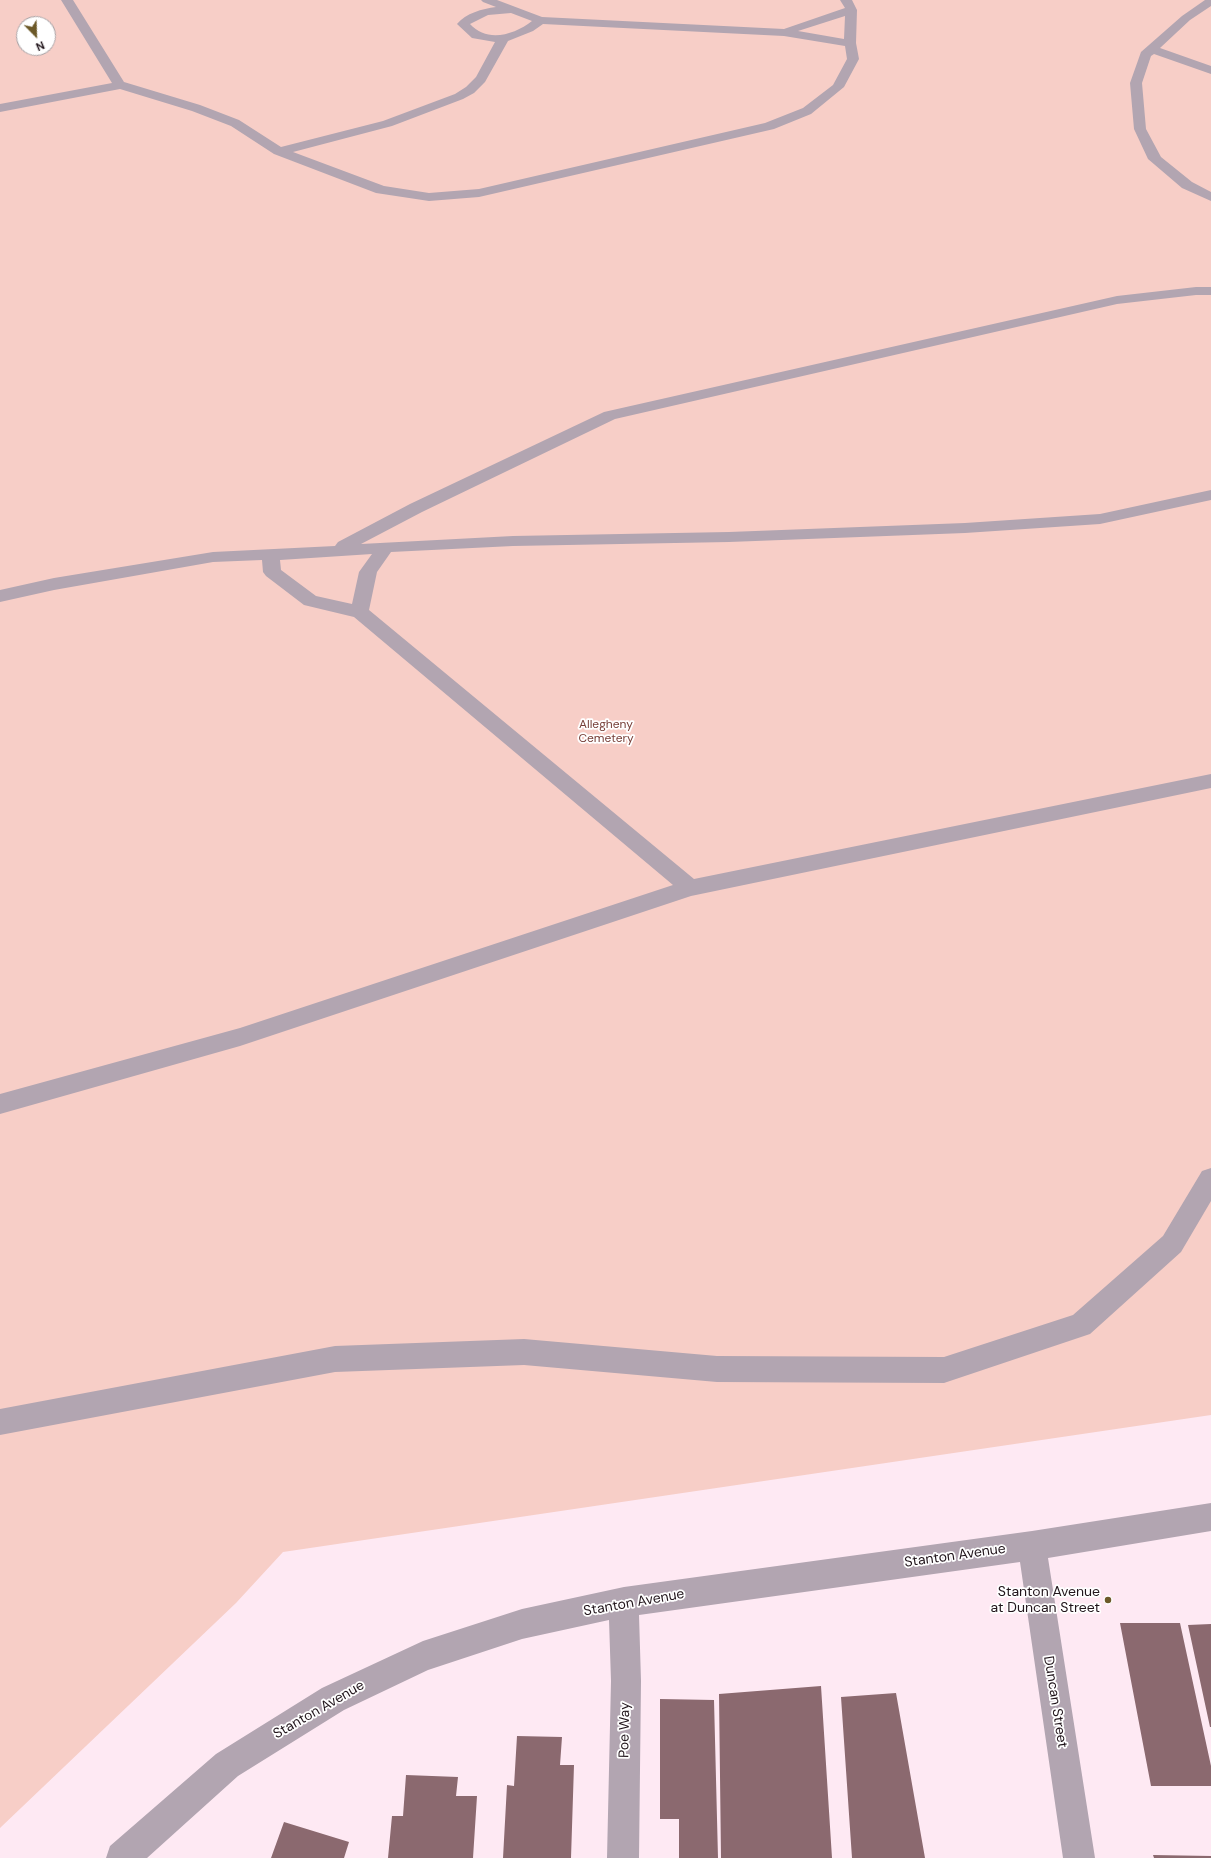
<!DOCTYPE html>
<html>
<head>
<meta charset="utf-8">
<style>
  body { margin:0 }
  #map { position:relative; width:1211px; height:1858px; overflow:hidden; background:#fee9f3; font-family:"DM Sans",sans-serif }
  canvas { display:block }
  .north { position:absolute; left:16px; top:16px; width:40px; height:40px; box-sizing:border-box; background:#fff; border:1px solid #a6a1a4; border-radius:50%; rotate:157deg; font-size:11px; font-weight:700; line-height:16px; text-align:center; color:#21151b }
  .north::after { content:''; display:block; margin:auto; width:14px; height:18px; background:#6c5928; clip-path:polygon(50% 0,100% 100%,50% 72%,0 100%) }
</style>
</head>
<body>
<div id="map">
<canvas width="1211" height="1858"></canvas>
<div class="north">N</div>
</div>
<script>
const g = document.querySelector('canvas').getContext('2d');
g.lineJoin = 'round';
function paint(path, color) {
  g.fillStyle = color;
  g.fill(path, 'evenodd');
}
function strokePath(path, color, width, dash) {
  g.strokeStyle = color;
  g.lineWidth = width;
  g.lineCap = dash ? 'butt' : 'round';
  g.setLineDash(dash || []);
  g.stroke(path);
}
function write(font, color, halo, rows, align = 'center') {
  g.font = font + ' "DM Sans",sans-serif';
  g.lineWidth = 3.5;
  g.setLineDash([]);
  g.textBaseline = 'middle';
  g.strokeStyle = halo;
  g.fillStyle = color;
  for (const [text, x, y, turn = 0] of rows) {
    g.save();
    g.translate(x, y);
    g.rotate((+turn || 0) * Math.PI / 180);
    g.textAlign = isNaN(turn) ? turn : align;
    if (halo) g.strokeText(text, 0, 0);
    g.fillText(text, 0, 0);
    g.restore();
  }
}
const green = new Path2D(`
  M0 0H1211V1415L283 1552 236 1603 0 1828ZM24 24H48V48H24Z`);
const building = new Path2D(`
  M1120 1623H1180L1211 1766V1786H1151Z
  M1211 1624V1727H1210L1188 1625Z
  M821 1686 832 1858H721L719 1694Z
  M896 1693 925 1858H852L841 1697Z
  M660 1699 714 1700 718 1858H679V1819H660Z
  M517 1736 562 1737 560 1765H574L571 1858H503L507 1785 514 1786Z
  M406 1775 458 1777 456 1796H477L473 1858H388L392 1816H403Z
  M284 1822 349 1842 344 1858H271Z
  M1153 1855 1211 1856V1858H1154Z`);
const minor = new Path2D(`
  M61 0H73L124 82 200 105 239 120 281 147 383 121 455 94 466 87 476 77 495 42 472 38 457 24C466 13 482 9 496 7L483 2 481 0H497L542 17 784 29 845 8 840 0H852L857 10 856 43 859 59 844 87 811 114 774 129 479 197 429 201 376 193 274 154 231 126 192 111 120 89 0 112V104L112 83ZM511 13 532 21C514 35 487 43 470 24L488 15ZM845 16 844 39 798 31ZM543 24 784 36 845 46 847 59 833 85 803 108 765 123 479 189 429 193 384 186 293 152 392 126 463 99 474 93 485 82 508 41 533 31Z
  M1205 0H1211V6L1190 20 1160 48 1211 66V74L1154 54 1151 56 1142 83 1146 129 1161 157 1192 182 1211 192V201L1182 188 1148 159 1134 129 1130 83 1141 52 1182 16Z
  M1196 287H1211V295H1196L1117 304 615 419 422 512 361 544 513 536 729 532 965 523 1100 514 1211 490V500L1100 524 965 533 729 542 513 546 391 552 377 572 369 610 694 879 1211 774V788L691 896 240 1046 0 1114V1094L240 1028 673 885 354 617 304 605 266 576 263 572 262 560 213 562 54 590 0 602V590L54 578 213 552 335 546 338 542 410 504 604 412 1117 296ZM372 554 359 572 352 604 316 596 281 570 280 560Z
  M1211 1168V1201L1181 1252 1090 1334 944 1383 717 1382 524 1365 335 1372 0 1435V1409L335 1346 524 1339 717 1356 944 1357 1073 1315 1163 1236 1202 1171Z
  M1211 1503V1531L1048 1558 1095 1858H1063L1020 1562 639 1615 641 1681 639 1858H607L611 1681 609 1620 522 1639 428 1670 344 1710 238 1776 147 1858H106L110 1846 216 1754 322 1688 423 1641 522 1609 624 1587 1032 1531Z`);
const markers = [
  [1108,1600,4,"#6c5928"]
];
const parkNames = [
  ["Allegheny",606,725],
  ["Cemetery",606,739]
];
const nearStreetnames = [
  ["Stanton Avenue",955,1556,-8],
  ["Stanton Avenue",634,1603,-10],
  ["Duncan Street",1055,1702,81],
  ["Stanton Avenue",319,1710,-30],
  ["Poe Way",625,1730,-89]
];
const nearPoinames = [
  ["Stanton Avenue",1100,1592],
  ["at Duncan Street",1100,1608]
];
paint(green, '#f7cec7');
paint(building, '#8b696f');
paint(minor, '#b2a5b1');
for (const [x, y, r, color] of markers) {
  const dot = new Path2D();
  dot.arc(x, y, r, 0, 2 * Math.PI);
  g.fillStyle = color;
  g.fill(dot);
  strokePath(dot, '#fff', 1.5);
}
write('12px', '#763e37', '#fff', parkNames);
write('14px', '#21151b', '#fff', nearStreetnames);
write('14px', '#21151b', '#fff', nearPoinames, 'right');
</script>
</body>
</html>
